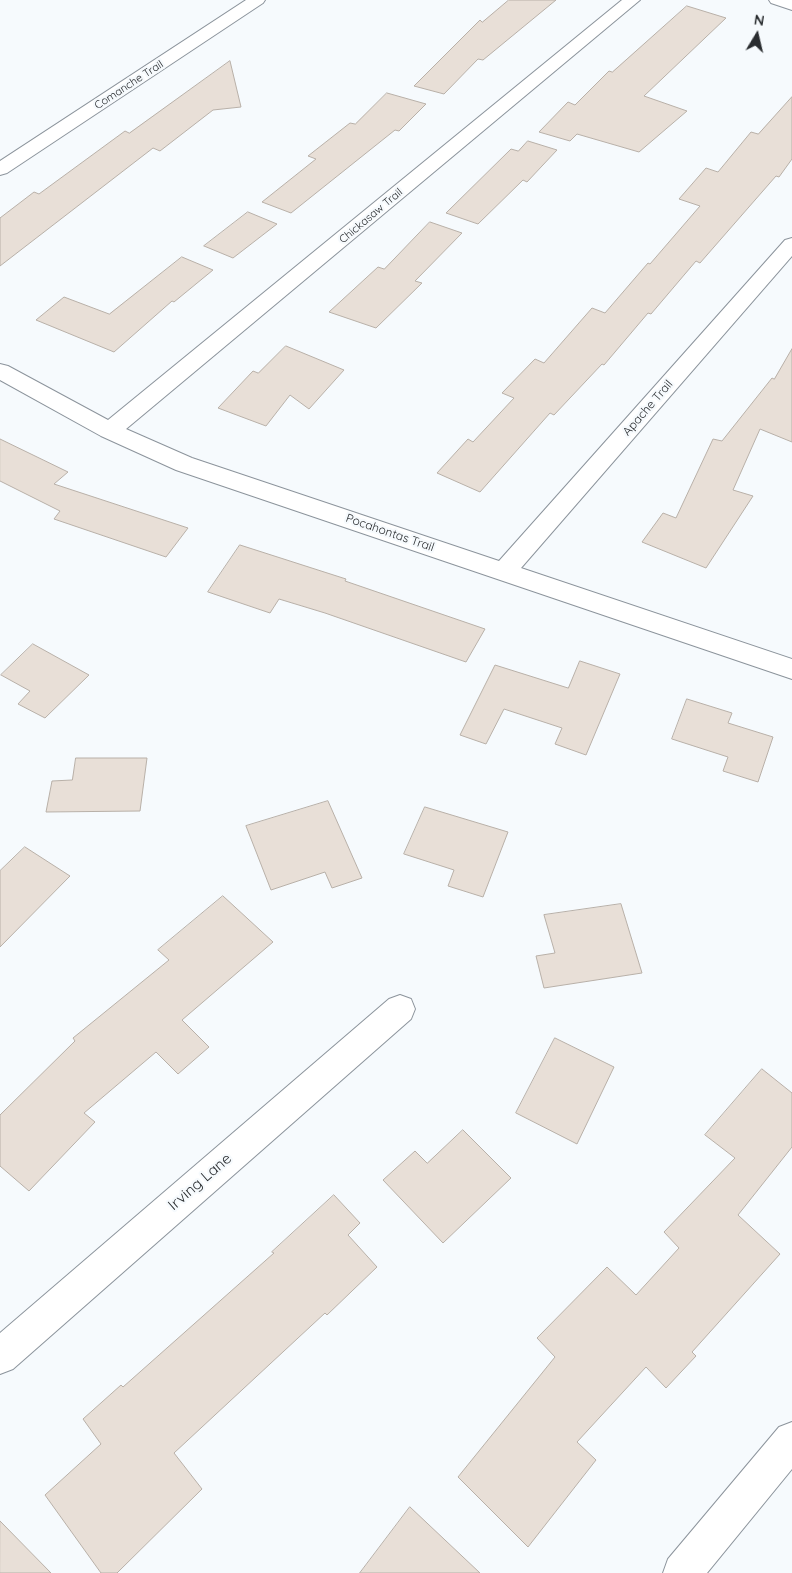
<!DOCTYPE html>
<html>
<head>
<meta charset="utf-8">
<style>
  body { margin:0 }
  #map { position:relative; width:792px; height:1573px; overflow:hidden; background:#f6fafd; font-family:Quicksand,sans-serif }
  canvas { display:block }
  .north { position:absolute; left:732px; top:10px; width:50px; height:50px; -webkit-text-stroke:4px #f6fafd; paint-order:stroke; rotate:9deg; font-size:14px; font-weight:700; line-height:20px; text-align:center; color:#292c2f }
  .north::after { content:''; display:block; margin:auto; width:18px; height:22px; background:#292c2f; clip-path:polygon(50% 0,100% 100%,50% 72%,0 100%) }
</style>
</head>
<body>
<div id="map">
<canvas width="792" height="1573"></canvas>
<div class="north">N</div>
</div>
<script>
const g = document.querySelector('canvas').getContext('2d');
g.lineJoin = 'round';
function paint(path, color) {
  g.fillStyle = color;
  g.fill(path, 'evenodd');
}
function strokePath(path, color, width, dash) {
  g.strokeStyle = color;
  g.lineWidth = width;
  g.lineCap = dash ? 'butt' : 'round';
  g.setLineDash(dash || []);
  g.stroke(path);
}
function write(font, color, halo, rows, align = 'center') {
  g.font = font + ' Quicksand,sans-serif';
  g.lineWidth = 4.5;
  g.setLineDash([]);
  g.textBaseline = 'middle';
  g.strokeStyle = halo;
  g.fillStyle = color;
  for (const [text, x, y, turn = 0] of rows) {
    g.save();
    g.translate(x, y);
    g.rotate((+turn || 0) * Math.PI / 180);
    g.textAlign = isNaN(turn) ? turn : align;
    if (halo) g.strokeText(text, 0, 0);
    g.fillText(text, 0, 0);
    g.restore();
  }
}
const building = new Path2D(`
  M509 0H556L483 60 478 59 444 94 414 86 480 20 482 22Z
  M687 6 726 18 644 96 687 111 639 152 577 134 570 141 539 132 568 102 575 105 609 71 612 72Z
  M230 61 241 107 213 110 160 151 153 148 0 266V218L34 192 39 194 125 131 129 133Z
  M387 93 426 104 399 131 395 130 291 213 262 202 316 159 308 156 350 123 355 124Z
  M792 97V159L779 177 776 176 700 263 696 261 651 314 648 313 604 365 602 364 554 415 550 413 480 492 437 473 468 439 473 442 514 398 502 393 535 359 544 363 592 308 605 313 648 263 650 264 700 206 679 199 706 168 718 172 751 132 758 134Z
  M528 141 557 150 527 182 523 180 478 224 446 213 511 149 518 151Z
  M248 212 277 224 233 258 204 246Z
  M430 222 462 233 415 281 422 283 376 328 329 312 378 267 384 269Z
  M182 257 213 270 174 302 172 301 114 352 36 320 64 297 109 314Z
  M286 346 344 370 309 409 290 395 266 426 218 408 253 371 258 373Z
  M792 349V442L760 429 733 490 753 496 706 568 642 542 663 513 676 518 713 439 722 441 772 378 774 379Z
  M0 439 68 472 54 484 188 528 166 557 54 519 60 511 0 481Z
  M240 545 346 579 345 581 485 629 466 662 325 613 279 599 270 613 208 592Z
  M33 644 89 675 45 718 18 704 30 691 1 675Z
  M580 661 620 674 586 755 555 744 562 728 504 709 486 744 460 735 495 665 568 688Z
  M687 699 732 713 728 723 773 737 758 782 723 771 728 757 672 739Z
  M76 758H147L140 811 46 812 52 781 72 780Z
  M328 801 362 878 332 888 325 872 271 890 246 826Z
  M425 807 508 832 483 897 448 886 454 870 404 854Z
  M25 847 70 876 0 947V871Z
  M223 896 273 942 182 1020 209 1047 178 1074 156 1052 84 1113 95 1122 29 1191 0 1166V1115L75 1041 73 1038 169 960 158 950Z
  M621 904 642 973 544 988 536 956 555 953 544 915Z
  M555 1038 614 1067 577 1144 516 1113Z
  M762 1069 792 1093V1147L738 1215 780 1254 692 1352 696 1356 666 1388 646 1367 577 1442 596 1460 528 1547 458 1477 555 1357 537 1338 607 1267 636 1295 679 1248 664 1232 735 1158 705 1135Z
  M463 1130 511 1178 443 1243 383 1180 415 1151 427 1163Z
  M334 1195 360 1223 348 1235 377 1267 327 1315 325 1313 174 1453 202 1489 117 1573H101L45 1495 101 1444 83 1419 121 1385 123 1387 274 1253 272 1252Z
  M410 1507 480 1573H360Z
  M0 1521 51 1573H0Z`);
const minor = new Path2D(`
  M246 0H265L263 3 7 173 0 175V161Z
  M622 0H640L126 429 192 458 499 561 785 240 792 238V256L521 568 792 659V679L176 470 101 436 0 380V364L8 366 108 420Z
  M769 0H792V10L771 3Z
  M400 995 411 999 415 1009 411 1019 13 1369 0 1374V1333L389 999Z
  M792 1422V1469L707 1573H663L668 1559 779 1427Z`);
const farStreetnames = [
  ["Comanche Trail",129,85,-33],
  ["Chickasaw Trail",371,216,-40]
];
const streetNames = [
  ["Apache Trail",648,408,-49],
  ["Pocahontas Trail",390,533,19]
];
const nearStreetnames = [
  ["Irving Lane",200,1182,-41]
];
paint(building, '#e8dfd7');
strokePath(building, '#b8b0a8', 1);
strokePath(minor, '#8c949c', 2);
paint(minor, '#fff');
write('11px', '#292c2f', '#f6fafd', farStreetnames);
write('12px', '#292c2f', '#f6fafd', streetNames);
write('15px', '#292c2f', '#f6fafd', nearStreetnames);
</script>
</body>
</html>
